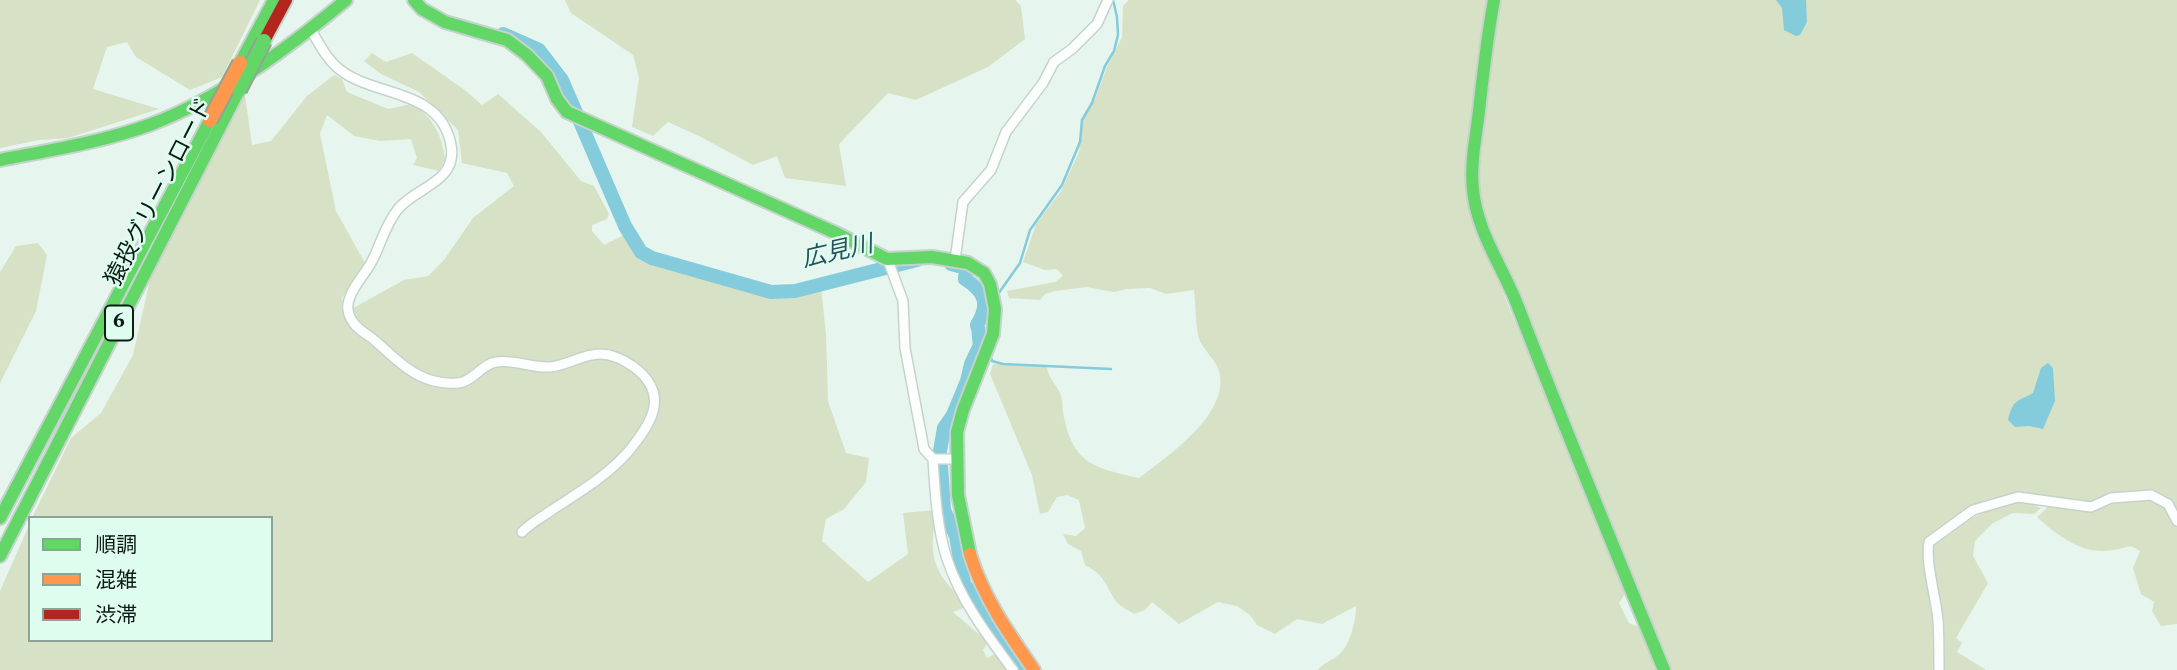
<!DOCTYPE html>
<html>
<head>
<meta charset="utf-8">
<style>
  body { margin:0 }
  #map { position:relative; width:2177px; height:670px; overflow:hidden; background:#e6f6ee; font-family:Spectral,"Noto Sans JP",serif }
  canvas { display:block }
  .legend { position:absolute; left:28px; top:516px; width:245px; height:126px; box-sizing:border-box; background:#dffdef; border:2px solid #8ba398; margin:0; padding:9px 12px; list-style:none; font-size:21px; color:#0d1b15 }
  .legend li { display:flex; align-items:center; gap:14px; height:35px }
  .legend b { width:35px; border:2px solid #8ba398 }
</style>
</head>
<body>
<div id="map">
<canvas width="2177" height="670"></canvas>
<ul class="legend">
<li><b style="height:9px;background:#63d668"></b>順調</li>
<li><b style="height:9px;background:#ff974d"></b>混雑</li>
<li><b style="height:9px;background:#b3261e"></b>渋滞</li>
</ul>
</div>
<script>
const g = document.querySelector('canvas').getContext('2d');
g.lineJoin = 'round';
function paint(path, color) {
  g.fillStyle = color;
  g.fill(path, 'evenodd');
}
function strokePath(path, color, width, dash) {
  g.strokeStyle = color;
  g.lineWidth = width;
  g.lineCap = dash ? 'butt' : 'round';
  g.setLineDash(dash || []);
  g.stroke(path);
}
function write(font, color, halo, rows, align = 'center') {
  g.font = font + ' Spectral,"Noto Sans JP",serif';
  g.lineWidth = 5;
  g.setLineDash([]);
  g.textBaseline = 'middle';
  g.strokeStyle = halo;
  g.fillStyle = color;
  for (const [text, x, y, turn = 0] of rows) {
    g.save();
    g.translate(x, y);
    g.rotate((+turn || 0) * Math.PI / 180);
    g.textAlign = isNaN(turn) ? turn : align;
    if (halo) g.strokeText(text, 0, 0);
    g.fillText(text, 0, 0);
    g.restore();
  }
}
const green = new Path2D(`
  M0 0H260L222 77 190 90 136 57 127 42 107 47 93 89 159 109 68 138 39 140 0 148Z
  M565 0H1015L1021 6 1025 39 988 67 916 100 888 93 839 144 846 186 785 178 777 156 753 165 699 136 668 122 653 136 632 127 639 78 633 55 571 13Z
  M1129 0H1488L1470 137 1476 228 1627 591 1619 603 1629 623 1643 629 1660 670H1318C1326 661 1328 663 1336 657 1350 648 1356 621 1356 606L1322 624 1297 619 1275 634 1257 625 1250 615 1237 606 1218 602 1179 624 1152 602 1145 610 1134 614C1128 610 1119 606 1115 600 1104 582 1105 576 1085 565L1081 551 1068 544 1063 534 1076 536 1085 528 1079 500 1067 495 1057 497 1048 512 1040 514 1032 475 990 374 993 364 1047 367C1048 379 1058 385 1061 396 1063 401 1062 407 1063 412 1072 463 1093 468 1139 478 1168 456 1231 413 1219 371 1216 361 1206 352 1201 343 1195 332 1196 304 1194 290L1166 294 1150 288 1127 289 1114 292 1087 287 1055 291 1045 294 1040 300 1009 298 1007 291 1055 282 1063 276 1057 269 1045 270 1023 262 1036 224 1061 191 1079 152 1083 120 1095 99 1107 67 1122 37 1123 6Z
  M1498 0H2177V624L2161 626 2152 611 2154 602 2141 594 2133 568 2140 551 2131 546C2122 548 2112 551 2103 551 2079 552 2054 533 2037 517L2047 508 2033 494C1995 494 1957 510 1930 537L1934 610 1935 670H1669L1602 503 1563 416 1482 212 1476 132Z
  M372 53 386 62 412 53 466 91 482 105 498 94 541 132 581 181 594 186 609 214 607 219 592 225V231L604 245 626 234 638 254 651 260 768 295H786L821 288 826 334 828 401 846 453 869 458 866 482 844 509 826 519 822 541 868 582 908 554 903 513 936 510C932 545 927 563 954 591L958 588 966 607 953 612 988 642 983 650 987 658 997 653 1010 670H0V591L30 523V640H271V518H32L71 438 101 413 133 355 151 275 245 95 252 145 271 141 307 96 334 75 342 79 347 92 388 109 412 104C433 117 442 135 445 159L439 171 413 165 417 158 411 139 380 141 354 136 327 115 320 134 336 211 365 263 342 298 343 308 355 307 404 280 428 276 444 260 473 218 514 186 507 173 462 163 458 130 419 92 381 74 364 61Z
  M38 243 47 255 36 311 0 383V272L16 246Z
  M2027 501 2041 508 2034 514 2013 513 1993 523 1975 541 1973 556 1988 583 1956 638 1962 643 1957 652 1986 670H1941C1941 639 1940 608 1936 578 1935 569 1928 559 1929 552 1933 527 2005 504 2027 501Z`);
const water = new Path2D(`
  M1776 0H1806L1807 22 1800 35 1796 36 1784 30 1782 8Z
  M2048 363 2053 368 2055 401 2043 429 2029 426 2015 427 2008 420C2013 399 2017 402 2033 393L2041 368Z`);
const stream = new Path2D(`
  M996 297 1020 263 1030 230 1062 185 1080 142 1082 120 1092 103 1105 66 1114 51 1118 35 1117 17 1113 0
  M990 355 992 361 1003 364 1111 369`);
const river = new Path2D(`
  M503 34 539 50 562 80 625 226 641 252 652 258 771 292 795 291 917 260
  M951 264 966 268 965 279C985 292 990 304 977 325 980 332 978 338 980 345L971 364 967 381 953 415 944 428 940 451 944 510 956 536 964 584 972 594 976 607 1018 670`);
const street = new Path2D(`
  M311 30C320 45 328 62 343 72 379 97 441 90 451 145 458 182 416 187 398 209 385 225 381 244 372 261 366 273 354 285 350 297 346 306 348 315 353 322 358 330 367 334 373 339 392 355 409 375 434 381 442 383 458 385 465 381 477 376 483 364 496 362 513 359 532 368 549 367 567 366 582 354 600 354 612 354 624 360 634 367 671 395 651 424 628 452 607 476 578 493 552 510 541 518 532 522 522 532
  M955 260 963 202 991 170 1006 132 1043 83 1054 62 1072 49 1097 24 1108 0
  M889 263 903 301 905 348 924 449 933 459H952
  M933 459C935 492 937 528 947 559 961 601 987 635 1013 670
  M1939 670C1939 653 1939 636 1938 620 1936 598 1925 561 1929 542L1973 510 2018 497 2091 507 2111 498 2151 495 2168 504 2177 521`);
const fast = new Path2D(`
  M414 0 422 9 445 22 507 40 527 55 547 76 557 99 567 112 838 234 887 259 932 257 968 263 984 273 990 284 995 309 993 334 963 410 957 432 958 495 970 554
  M1494 0C1487 37 1483 74 1479 111 1476 137 1470 164 1473 190 1477 232 1502 266 1517 304 1564 427 1614 548 1664 670
  M240 63 274 0
  M0 160C51 150 103 142 152 124 224 96 287 49 346 0
  M0 518 210 120
  M0 556 239 90`);
const slow = new Path2D(`
  M970 554C983 597 1009 634 1034 670`);
const jam = new Path2D(`
  M264 41 286 0`);
const fastBridge = new Path2D(`
  M239 90 264 41`);
const slowBridge = new Path2D(`
  M210 120 240 63`);
const shields = [
  [119,323,28]
];
const shieldNames = [
  ["6",119,323]
];
const streetNames = [
  ["猿投グリーンロード",161,193,-63]
];
const waterNames = [
  ["広見川",838,254,-13]
];
paint(green, '#d7e1c5');
paint(water, '#84cbdc');
strokePath(stream, '#84cbdc', 2.5);
strokePath(river, '#84cbdc', 14);
strokePath(street, '#c5d3cc', 12);
strokePath(fast, '#c5d3cc', 16);
strokePath(slow, '#c5d3cc', 16);
strokePath(jam, '#c5d3cc', 16);
strokePath(street, '#fbfefc', 9);
strokePath(fast, '#63d668', 12);
strokePath(slow, '#ff974d', 12);
strokePath(jam, '#b3261e', 12);
strokePath(fastBridge, '#91a493', 18, []);
strokePath(slowBridge, '#91a493', 18, []);
strokePath(fastBridge, '#63d668', 14);
strokePath(slowBridge, '#ff974d', 14);
for (const [x, y, w] of shields) {
  const box = new Path2D();
  box.roundRect(x - w / 2, y - 17.5, w, 35, 5);
  g.fillStyle = '#dffdef';
  g.fill(box);
  strokePath(box, '#0d1b15', 2);
}
write('bold 21px', '#0d1b15', null, shieldNames);
write('23px', '#0d1b15', '#dffdef', streetNames);
write('italic 24px', '#26505d', '#dffdef', waterNames);
</script>
</body>
</html>
